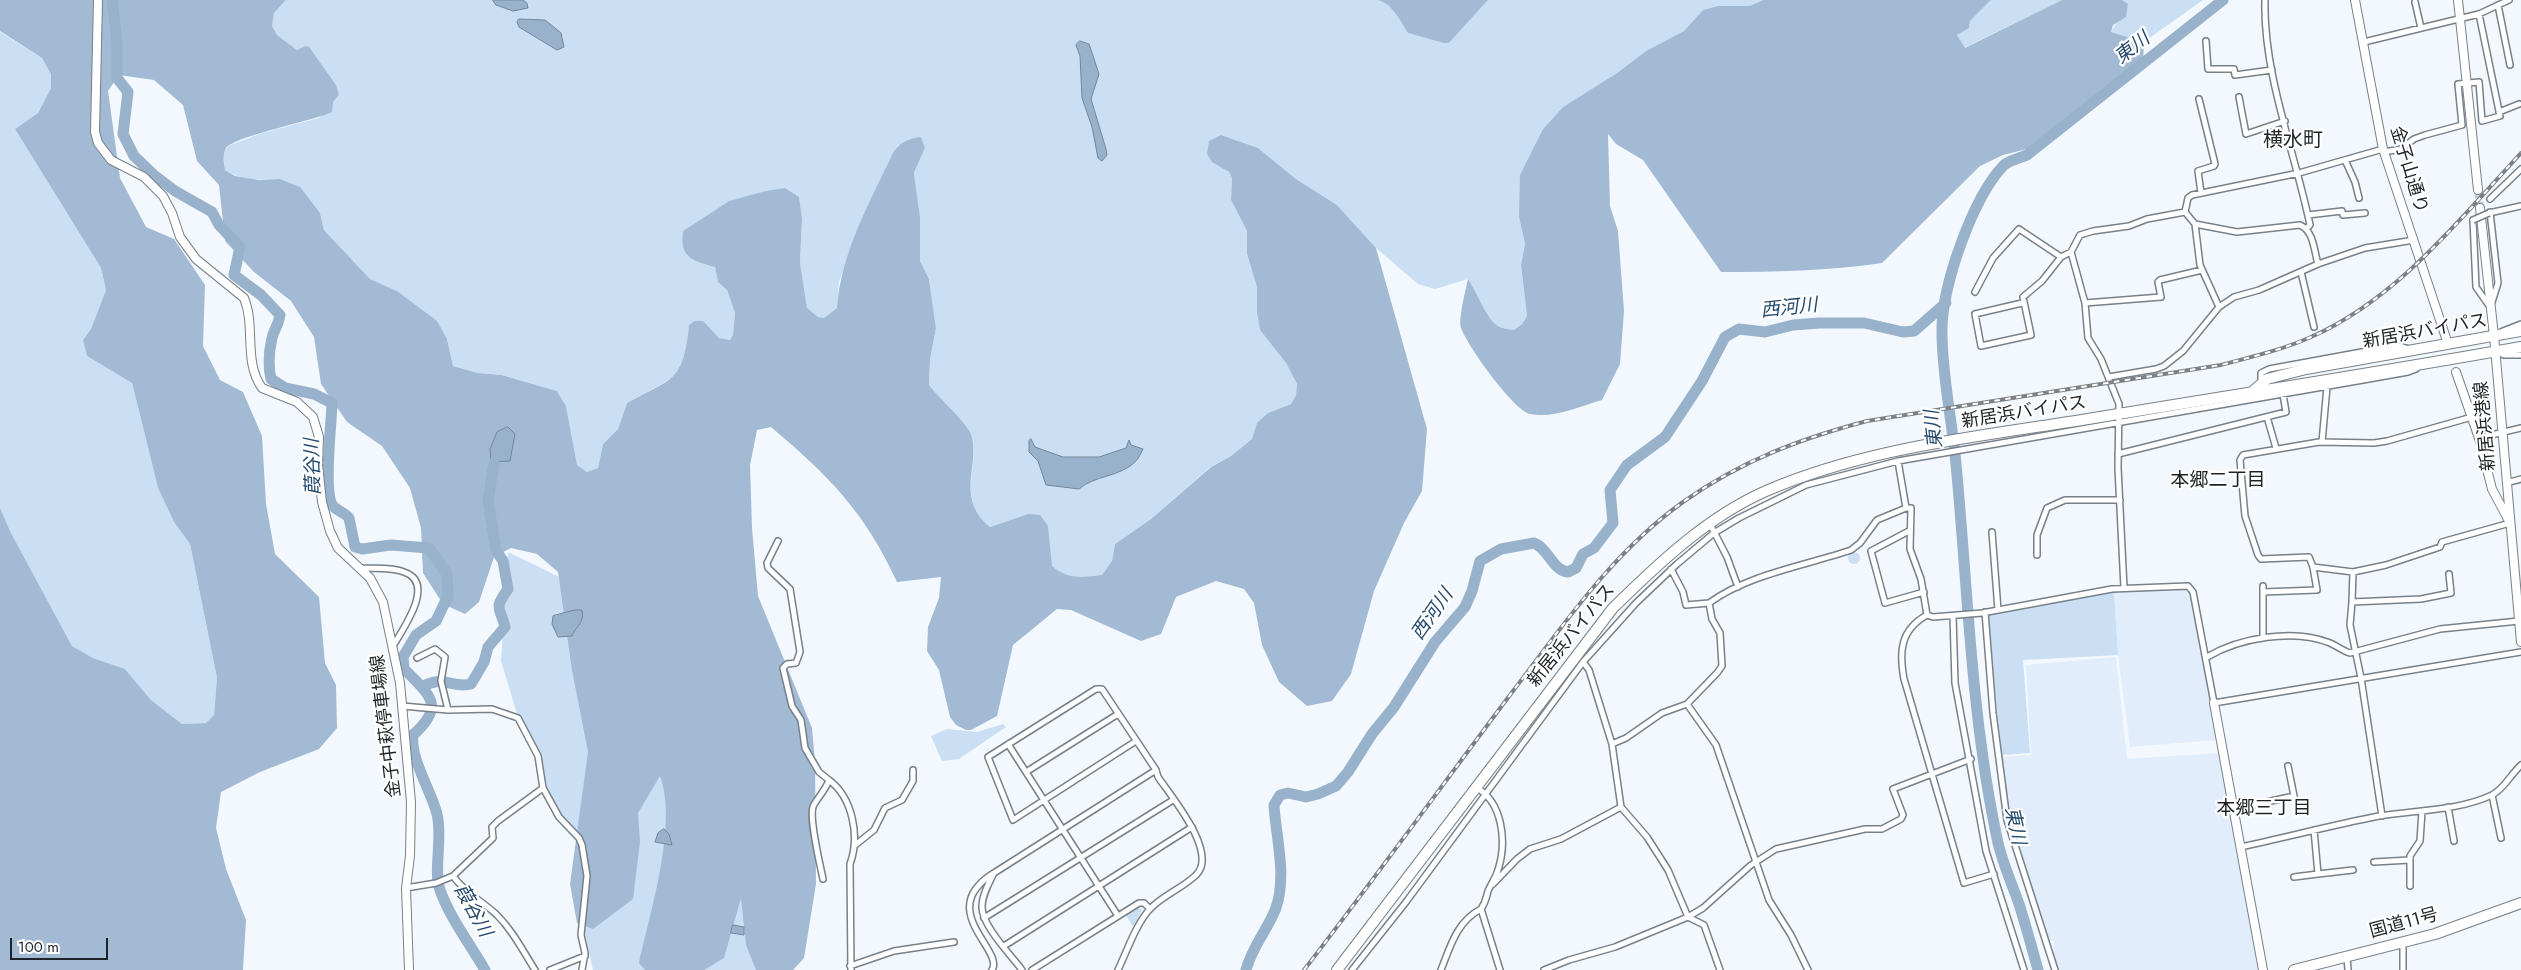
<!DOCTYPE html>
<html>
<head>
<meta charset="utf-8">
<style>
  body { margin:0 }
  #map { position:relative; width:2521px; height:970px; overflow:hidden; background:#f2f8fe; font-family:Jost,sans-serif }
  canvas { display:block }
  .scale { position:absolute; left:10px; top:938px; width:98px; height:22px; box-sizing:border-box; border:2px solid #1f2226; border-top:0; padding-left:6px; font-size:15px; line-height:18px; white-space:nowrap; color:#1f2226; -webkit-text-stroke:4px #fff; paint-order:stroke }
</style>
</head>
<body>
<div id="map">
<canvas width="2521" height="970"></canvas>
<div class="scale">100 m</div>
</div>
<script>
const g = document.querySelector('canvas').getContext('2d');
g.lineJoin = 'round';
function paint(path, color) {
  g.fillStyle = color;
  g.fill(path, 'evenodd');
}
function strokePath(path, color, width, dash) {
  g.strokeStyle = color;
  g.lineWidth = width;
  g.lineCap = dash ? 'butt' : 'round';
  g.setLineDash(dash || []);
  g.stroke(path);
}
function write(font, color, halo, rows, align = 'center') {
  g.font = font + ' Jost,"Noto Sans JP",sans-serif';
  g.lineWidth = 4.5;
  g.setLineDash([]);
  g.textBaseline = 'middle';
  g.strokeStyle = halo;
  g.fillStyle = color;
  for (const [text, x, y, turn = 0] of rows) {
    g.save();
    g.translate(x, y);
    g.rotate((+turn || 0) * Math.PI / 180);
    g.textAlign = isNaN(turn) ? turn : align;
    if (halo) g.strokeText(text, 0, 0);
    g.fillText(text, 0, 0);
    g.restore();
  }
}
const built = new Path2D(`
  M2185 589 2192 595 2216 740 2130 747 2118 655 2114 592Z
  M2116 657 2127 759 2219 753 2258 970H2058L2053 952 2054 943 2053 941H2048L2011 825 2002 757 2031 755 2026 665Z`);
const green = new Path2D(`
  M286 0H1376C1392 2 1400 21 1408 33L1449 43 1488 0H1763L1750 6H1718L1703 10 1684 31 1646 51 1617 73 1563 107 1543 129 1519 217 1525 244 1521 265 1527 316 1522 324 1514 330C1510 329 1502 329 1498 326 1487 320 1476 290 1468 279L1435 289 1418 284 1376 248 1337 205 1296 179 1258 148 1221 135 1222 167 1229 172 1232 178 1231 200 1247 231V254L1257 287V313L1260 330 1286 363 1297 384 1296 395 1291 404 1268 413 1257 424 1252 439 1231 456 1210 467 1151 519 1115 544 1112 561 1102 575C1082 577 1068 580 1051 566L1048 526 1028 514 990 527C953 496 984 461 970 432 964 420 938 397 929 385L930 360 936 328 929 279 920 261V217L914 173 925 148 898 145 862 221 839 282 837 308 824 318 818 317 807 309 800 263 802 218 799 197 785 188 729 201 683 231C679 257 692 261 715 267L718 282 727 290 735 313 733 335 730 340 719 338 702 321 689 325C683 383 672 377 627 403L618 429 603 444 598 468 587 472 577 466 566 406 557 391 503 375 478 373 453 366 447 339 397 291 370 279 324 230 320 213 280 179C261 180 242 181 225 170L223 154 228 146 262 133 319 118 339 95 305 46 297 50 277 35 271 26 274 13Z
  M1991 0H2062L1964 48 1957 35 1969 28 1970 21Z
  M2122 0H2203L2144 42 2111 32 2128 4Z
  M0 32 42 58 51 74V88L38 113 15 129 101 268 106 290 91 329 83 340 87 356 132 383 158 488 174 522 190 544 217 678 214 715 206 723 182 724 151 700 125 669 93 658 72 646 11 533 0 508Z
  M508 552 611 602 777 970H593L574 886 578 842 544 786 541 756 518 717 501 661Z
  M1848 558a6 6 0 1 1 12 0a6 6 0 1 1-12 0Z
  M2114 592 2118 655 2023 660 2030 753 2002 755 1987 615 1989 613Z
  M1003 724 1006 727 959 759 942 761 931 736 947 729 977 732Z
  M1138 907 1142 910 1133 927 1126 915Z`);
const forest = new Path2D(`
  M0 0H286L274 13 272 26 277 35 297 50 305 46 309 47 336 85 339 95 333 102 332 112C313 121 235 136 226 148 222 155 224 162 225 170L235 176 259 180 280 179 300 187 320 213 324 230 370 279 397 291 437 321 447 339 453 366 478 373 502 375 557 391 566 406 577 465 587 472 598 468 603 444 618 429 627 403C672 378 683 383 689 325L695 321H703L719 338 730 340 733 335 735 313 727 290 718 282 715 267C692 261 679 257 683 231L729 201 766 191 785 188 799 197 802 218 800 263 807 308 818 317 824 318 837 308C841 253 869 204 892 155 899 142 907 139 921 137L925 148 914 173 920 217V261L929 279 936 328 930 360 929 385C938 397 964 420 970 432 983 461 953 496 990 527L1028 514 1040 515 1048 526 1052 566C1068 580 1082 577 1102 575L1112 561 1115 544 1151 519 1211 467 1231 456 1252 439 1257 423 1268 413 1291 404 1296 395 1297 384 1286 363 1260 330 1257 313V287L1247 254V231L1231 200 1232 178 1229 172 1212 162 1207 154 1209 141 1221 135 1258 148 1296 179 1337 205 1376 248 1427 429 1422 491 1404 523 1374 591 1351 674 1332 701 1307 706 1279 682 1262 645 1254 603 1244 589 1216 581 1176 597 1161 634 1141 641 1071 610 1057 609 1013 645 997 716 971 730H966L956 725 950 717 939 670 927 651 928 627 939 598 941 577 897 582C865 512 828 475 771 427L757 430 750 465 752 528 758 596 812 728 815 763 816 884 804 958 793 970H756L746 945 741 898 724 958 704 970H645L639 963C650 912 678 825 660 776L638 813 640 842 633 899 593 929 577 923 570 884 588 752 572 670 558 572 537 554 511 548 494 557 479 602 465 614 443 604 423 573 421 528 410 488 382 446 347 422 321 384 314 337 291 301 254 272 225 241 219 185 197 161 183 105 154 80 119 75 108 91 120 178 146 227 174 239 205 285 203 346 220 380 243 392 262 436 266 504 275 554 319 597 325 663 336 685 337 728 319 749 260 772 221 792 216 828 226 869 246 920 243 970H0V508L11 533 72 646 93 658 125 669 151 700 182 724 206 723 214 715 217 678 190 544 174 522 158 488 132 383 87 356 83 340 91 329 106 290 101 268 15 129 38 113 51 88V74L42 58 0 31Z
  M1376 0H1488L1449 43H1444L1408 33C1400 21 1392 2 1376 0Z
  M1763 0H1991L1970 21 1969 28 1957 35 1965 48 2062 0H2122L2128 4 2126 17 2113 25 2111 32 2144 42 2143 62 2027 149 2003 155 1980 166 1882 263C1828 271 1775 272 1721 272L1643 160 1616 144 1608 134 1610 206 1618 231 1624 311 1620 364 1602 400C1581 406 1552 419 1530 414 1513 410 1467 345 1461 328 1458 319 1466 289 1468 279 1476 290 1487 320 1498 326 1502 329 1510 329 1514 330L1522 324 1527 316 1521 265 1525 244 1519 217 1520 175 1543 129 1563 107 1617 73 1646 51 1684 31 1703 10 1718 6H1750Z`);
const water = new Path2D(`
  M493 0H523L527 3 528 8 513 11 496 5Z
  M519 19 545 20 561 33 564 47 557 50 519 27 517 22Z
  M1080 41 1089 44 1099 74 1091 99 1106 149 1107 155 1102 161 1098 158 1092 127 1082 98 1080 56 1076 45Z
  M508 427 515 434 510 461 491 462 490 449 497 432Z
  M1031 439 1035 447 1063 457H1099L1126 448 1129 440 1131 445 1143 449C1141 453 1139 458 1135 462 1120 477 1095 475 1079 489L1046 485 1038 461 1029 452V441Z
  M575 610H582C585 622 576 626 572 636L558 637 552 624 553 616Z
  M664 829 669 834 672 845 655 842 658 833Z
  M733 925 744 927V935L731 933Z`);
const river = new Path2D(`
  M112 0 117 41V78L128 92 123 134 134 156 154 175 175 191 212 212 219 225 240 247 234 275 261 295 280 315C278 327 274 329 272 338 269 351 268 366 271 379L285 388 314 394 332 403C332 421 322 496 334 507 338 511 345 513 349 518L355 547 362 549 391 545 429 548 447 574 448 596 436 621 416 635 403 657 404 669C430 695 446 706 413 735 410 759 431 790 437 814 443 838 433 871 440 890 450 918 470 944 485 970
  M422 687C445 674 452 689 471 684L484 662 488 647 505 627C500 606 493 610 508 589L503 561 496 550 488 501 494 463
  M1246 970C1252 947 1268 929 1276 908 1287 875 1276 838 1274 805L1280 795 1288 793 1306 797 1318 794 1336 786 1348 772 1372 734 1394 707 1435 642 1465 607 1472 591 1480 561 1501 549 1534 543C1548 548 1553 571 1568 572L1576 568 1583 554 1594 548 1613 523 1610 490 1627 465 1665 437 1702 381 1725 337 1739 329 1765 332 1793 325 1819 323H1864L1903 332 1914 331 1946 303
  M2038 970C2032 948 2026 926 2019 904 2012 884 2003 864 1998 843 1971 719 1968 590 1956 464 1952 420 1942 376 1942 332 1941 287 1973 197 2004 165 2010 160 2020 158 2027 155L2223 0`);
const secondaryTunnel = new Path2D(`
  M2478 190 2480 208`);
const street = new Path2D(`
  M2265 0C2263 74 2295 152 2310 225L2307 228
  M2415 2 2421 28
  M2498 5 2510 65
  M2206 41 2208 69H2234L2235 75 2272 70
  M2364 42 2479 14 2509 0
  M2239 97 2246 134 2285 121
  M2199 99 2215 164 2214 166 2198 171 2201 193
  M2499 112 2519 104
  M2384 152 2401 149 2414 139 2425 135 2462 125 2458 84 2479 82 2482 121 2500 116 2479 14
  M2345 160 2355 182 2359 198
  M2490 199 2521 169
  M2185 212 2195 224 2200 265 2219 307
  M2490 212 2498 283 2492 302
  M2489 213 2521 206
  M2308 215 2342 211 2343 215 2365 213
  M2473 220 2476 287 2490 307
  M2195 224 2237 232 2300 225C2314 231 2314 251 2318 264
  M2301 272 2314 327
  M1975 292 1993 258 2019 229 2061 257
  M2022 303 1975 314 1981 346 2031 335 2023 297 2042 281 2061 257 2071 252
  M2085 303 2161 297 2158 282 2160 280 2202 270
  M2503 331 2521 324
  M2497 352 2504 355H2521
  M2109 377 2156 369 2164 366 2183 351 2219 307 2234 297 2259 290 2318 264 2365 248 2414 240
  M2261 382V373L2269 369 2389 347 2400 346 2409 349
  M2267 417 2276 448
  M2479 438 2521 428
  M2322 442 2327 387
  M2118 454 2286 412 2283 394
  M1898 461 1906 508H1911L1910 549 1921 579 1927 615 1933 617 1982 613 2112 589 2188 586 2193 592 2214 703 2521 652
  M2506 483 2521 479
  M1710 524 1727 557 1738 587
  M1909 531 1871 551 1885 603 1924 592
  M1992 532 1998 610
  M778 541 767 563 768 568 790 589 800 652 796 663 787 664 783 668 792 706 801 720 805 748 819 772 829 780C826 790 814 802 813 807 809 819 820 864 823 879
  M2037 555V535L2047 508 2065 500H2120
  M2313 567 2353 572 2386 565 2440 547 2442 542 2510 523
  M361 568C375 569 392 567 404 572 437 583 402 630 393 646
  M1671 569 1683 592 1686 605 1709 603
  M2353 572 2352 602 2421 599 2451 593 2449 574
  M2263 586V638
  M2124 588 2118 468 2119 404 2101 359 2088 338 2085 303 2071 252 2080 235 2093 231 2129 226 2147 219 2185 212 2188 198 2192 195 2299 173 2383 149
  M2263 592 2317 590 2313 567 2309 557 2261 559 2258 555 2245 516 2240 460 2243 455 2319 442 2374 443 2387 441 2472 417
  M2352 602 2350 625 2361 678 2382 816
  M1985 612 1993 713 2007 820 2055 970
  M1927 615C1900 630 1899 652 1904 679L1964 883 1994 874
  M1953 616 1955 683 1986 851 2024 970
  M2207 657C2239 638 2294 628 2330 643 2337 646 2343 651 2350 653L2440 629 2519 621
  M417 658 435 649 445 657 441 681 448 710
  M1583 662 1589 670 1612 744 1621 807 1647 837 1668 870 1688 917 1704 925 1720 970
  M1687 704 1716 745 1769 900 1791 935 1808 970
  M402 706 448 710 492 709 518 718 538 756 543 788
  M1008 744 1118 916
  M1612 744 1626 738 1662 713 1687 704 1717 673 1722 666 1720 633 1712 619 1709 603C1749 574 1804 566 1851 550L1860 543 1877 520 1906 508
  M1026 772 1118 714
  M829 780C853 798 860 837 850 864L851 970
  M1475 787C1503 801 1507 842 1498 870 1496 877 1491 884 1488 891 1486 898 1486 902 1481 909L1500 970
  M2492 795 2501 838
  M2448 807 2454 841
  M2234 809 2294 796 2288 766
  M2314 830 2318 874 2353 870
  M854 846 874 830 885 808 902 800 913 781V770
  M2241 847C2287 837 2333 825 2379 816 2416 810 2458 811 2492 795 2504 789 2511 774 2521 765
  M2374 862 2410 860
  M994 873 1156 770
  M453 876 493 838 492 827 498 821 543 788 559 817 579 838 582 845 587 876 581 935 585 953 582 970
  M2294 877 2318 874
  M1493 884 1517 859 1530 849 1561 839 1621 807
  M2410 886V856L2420 841 2422 811
  M406 888 436 883 453 876C464 892 482 901 497 915 513 931 523 951 535 970
  M984 918 1173 800
  M2403 942V970
  M1004 946 1192 827
  M2347 957 2348 970
  M850 966 894 951 954 942
  M550 970 585 956
  M992 970C1005 950 934 910 994 873 989 883 982 895 982 907 982 926 1011 955 1022 970
  M1032 970 1139 903H1144L1150 909
  M1118 970C1126 953 1137 922 1150 909 1163 895 1183 888 1196 875 1219 853 1171 796 1158 777L1156 770 1102 689H1096L988 757 1013 820 1136 741
  M1352 970 1406 902 1583 662 1636 603 1677 564 1714 533 1739 518 1806 485 1898 461 2363 380 2408 372 2416 369
  M1441 970C1450 947 1457 921 1481 909
  M1544 970 1569 960 1615 947 1688 917 1703 908 1751 865 1776 849 1865 829H1882L1901 819 1903 815 1893 789 1971 759`);
const secondary = new Path2D(`
  M98 0 95 132 98 143 111 160 144 177 163 196 172 213 180 237 196 259 244 298C256 327 243 361 262 388L297 402 313 417 319 437 318 465 322 502 330 531 338 548 370 578 383 602 400 683 411 802 410 856 406 888 409 970
  M2355 0 2383 149 2448 344
  M2458 0 2478 190
  M2480 208 2494 336 2521 642
  M2456 372 2479 438 2492 489 2508 519
  M2214 703 2263 970`);
const highway = new Path2D(`
  M2252 392 2267 379 2306 369 2521 331
  M1337 970 1613 608C1659 563 1707 517 1766 491 1866 448 1975 437 2082 420 2228 396 2375 373 2521 347
  M2294 970 2435 934 2521 903`);
const rail = new Path2D(`
  M1304 970C1375 878 1443 784 1513 691 1564 624 1613 552 1683 502 1741 461 1799 439 1867 421L2221 365C2251 357 2282 350 2311 337 2397 299 2459 220 2521 153`);
const streetBridge = new Path2D(`
  M2473 220 2489 213`);
const streetNames = [
  ["金子山通り",2408,170,73],
  ["新居浜バイパス",2425,332,-10],
  ["新居浜バイパス",2024,413,-9],
  ["新居浜港線",2486,426,-95],
  ["新居浜バイパス",1572,636,-51],
  ["金子中萩停車場線",387,726,-97],
  ["国道11号",2404,924,-15]
];
const waterNames = [
  ["東川",2133,49,-38],
  ["西河川",1789,309,-6],
  ["東川",1935,429,-96],
  ["葭谷川",314,467,-92],
  ["西河川",1433,615,-55],
  ["東川",2014,826,78],
  ["葭谷川",472,911,61]
];
const neighbourhoodNames = [
  ["本郷二丁目",2218,481],
  ["本郷三丁目",2264,809]
];
const quarterNames = [
  ["横水町",2293,141]
];
paint(built, '#e1edfa');
paint(green, '#cadff4');
paint(forest, '#a2bad4');
paint(water, '#99b2cb');
strokePath(water, '#74879a', 1);
strokePath(river, '#99b2cb', 11);
strokePath(secondaryTunnel, '#c8cdd3', 8, [8, 4]);
strokePath(street, '#788089', 8);
strokePath(secondary, '#788089', 10);
strokePath(highway, '#788089', 12);
strokePath(street, '#fff', 5);
strokePath(secondary, '#fff', 8);
strokePath(highway, '#fff', 10);
strokePath(rail, '#7d8186', 4);
strokePath(rail, '#fff', 2, [5.5]);
strokePath(streetBridge, '#788089', 8, []);
strokePath(streetBridge, '#fff', 5);
write('18px', '#1f2226', '#fff', streetNames);
write('italic 19px', '#23496d', '#fff', waterNames);
write('19px', '#1f2226', '#fff', neighbourhoodNames);
write('20px', '#1f2226', '#fff', quarterNames);
</script>
</body>
</html>
